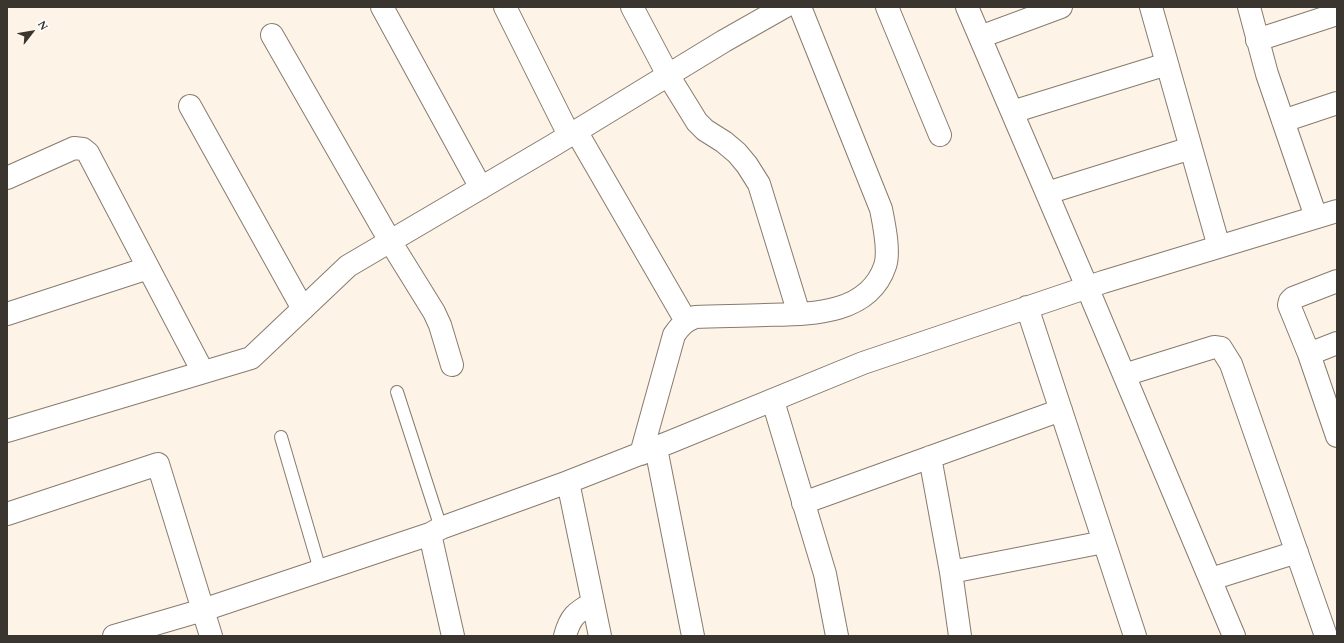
<!DOCTYPE html>
<html>
<head>
<meta charset="utf-8">
<style>
  body { margin:0 }
  #map { position:relative; width:1344px; height:643px; overflow:hidden; background:#fef3e7; font-family:Spectral,serif }
  canvas { display:block }
  .frame { position:absolute; inset:0; border:8px solid #3a352f; pointer-events:none }
  .north { position:absolute; left:12px; top:12px; width:40px; height:40px; -webkit-text-stroke:3px #fff; paint-order:stroke; rotate:59deg; font-size:11px; font-weight:700; line-height:16px; text-align:center; color:#3a352f }
  .north::after { content:''; display:block; margin:auto; width:14px; height:18px; background:#3a352f; clip-path:polygon(50% 0,100% 100%,50% 72%,0 100%) }
</style>
</head>
<body>
<div id="map">
<canvas width="1344" height="643"></canvas>
<div class="frame"></div>
<div class="north">N</div>
</div>
<script>
const g = document.querySelector('canvas').getContext('2d');
g.lineJoin = 'round';
function strokePath(path, color, width, dash) {
  g.strokeStyle = color;
  g.lineWidth = width;
  g.lineCap = dash ? 'butt' : 'round';
  g.setLineDash(dash || []);
  g.stroke(path);
}
const lane = new Path2D(`
  M397 392 441 528
  M281 437 320 570`);
const street = new Path2D(`
  M382 7 481 188
  M505 7 569 135
  M632 7 668 75 697 122 705 130 724 142 737 153 747 165 759 184 799 314
  M887 7 940 135
  M967 7 1087 287 1234 636
  M1151 7 1219 247
  M1249 7 1267 74 1316 217
  M272 35 390 241 434 312 440 325 452 365
  M980 37 1061 7
  M1257 40 1337 14
  M190 106 303 309
  M1012 112 1167 64
  M1283 121 1337 103
  M576 131 686 321
  M7 178 74 148 83 149 88 153 203 372
  M1047 193 1191 148
  M1337 281 1293 298 1290 301 1289 305 1309 354 1337 436
  M1027 307 1135 636
  M7 314 148 268
  M1309 354 1337 343
  M1124 375 1214 347 1221 348 1231 364 1326 636
  M773 401 825 574 837 636
  M7 431 251 358 348 266 552 146 724 41 784 7
  M656 448 693 636
  M641 454 674 335C680 326 685 321 695 317 718 316 742 316 765 315 808 314 868 316 885 266 890 252 884 224 881 209L800 7
  M930 457 951 572 960 636
  M568 482 600 636
  M803 503 1061 410
  M7 514 158 464 211 636
  M430 534 453 636
  M951 572 1104 542
  M1211 579 1297 552
  M114 636 203 610 430 534 441 528 568 482 670 442 863 363 1103 282 1337 211
  M565 636C570 617 576 612 593 603`);
strokePath(lane, '#877b6d', 14);
strokePath(street, '#877b6d', 24);
strokePath(lane, '#fff', 12);
strokePath(street, '#fff', 22);
</script>
</body>
</html>
